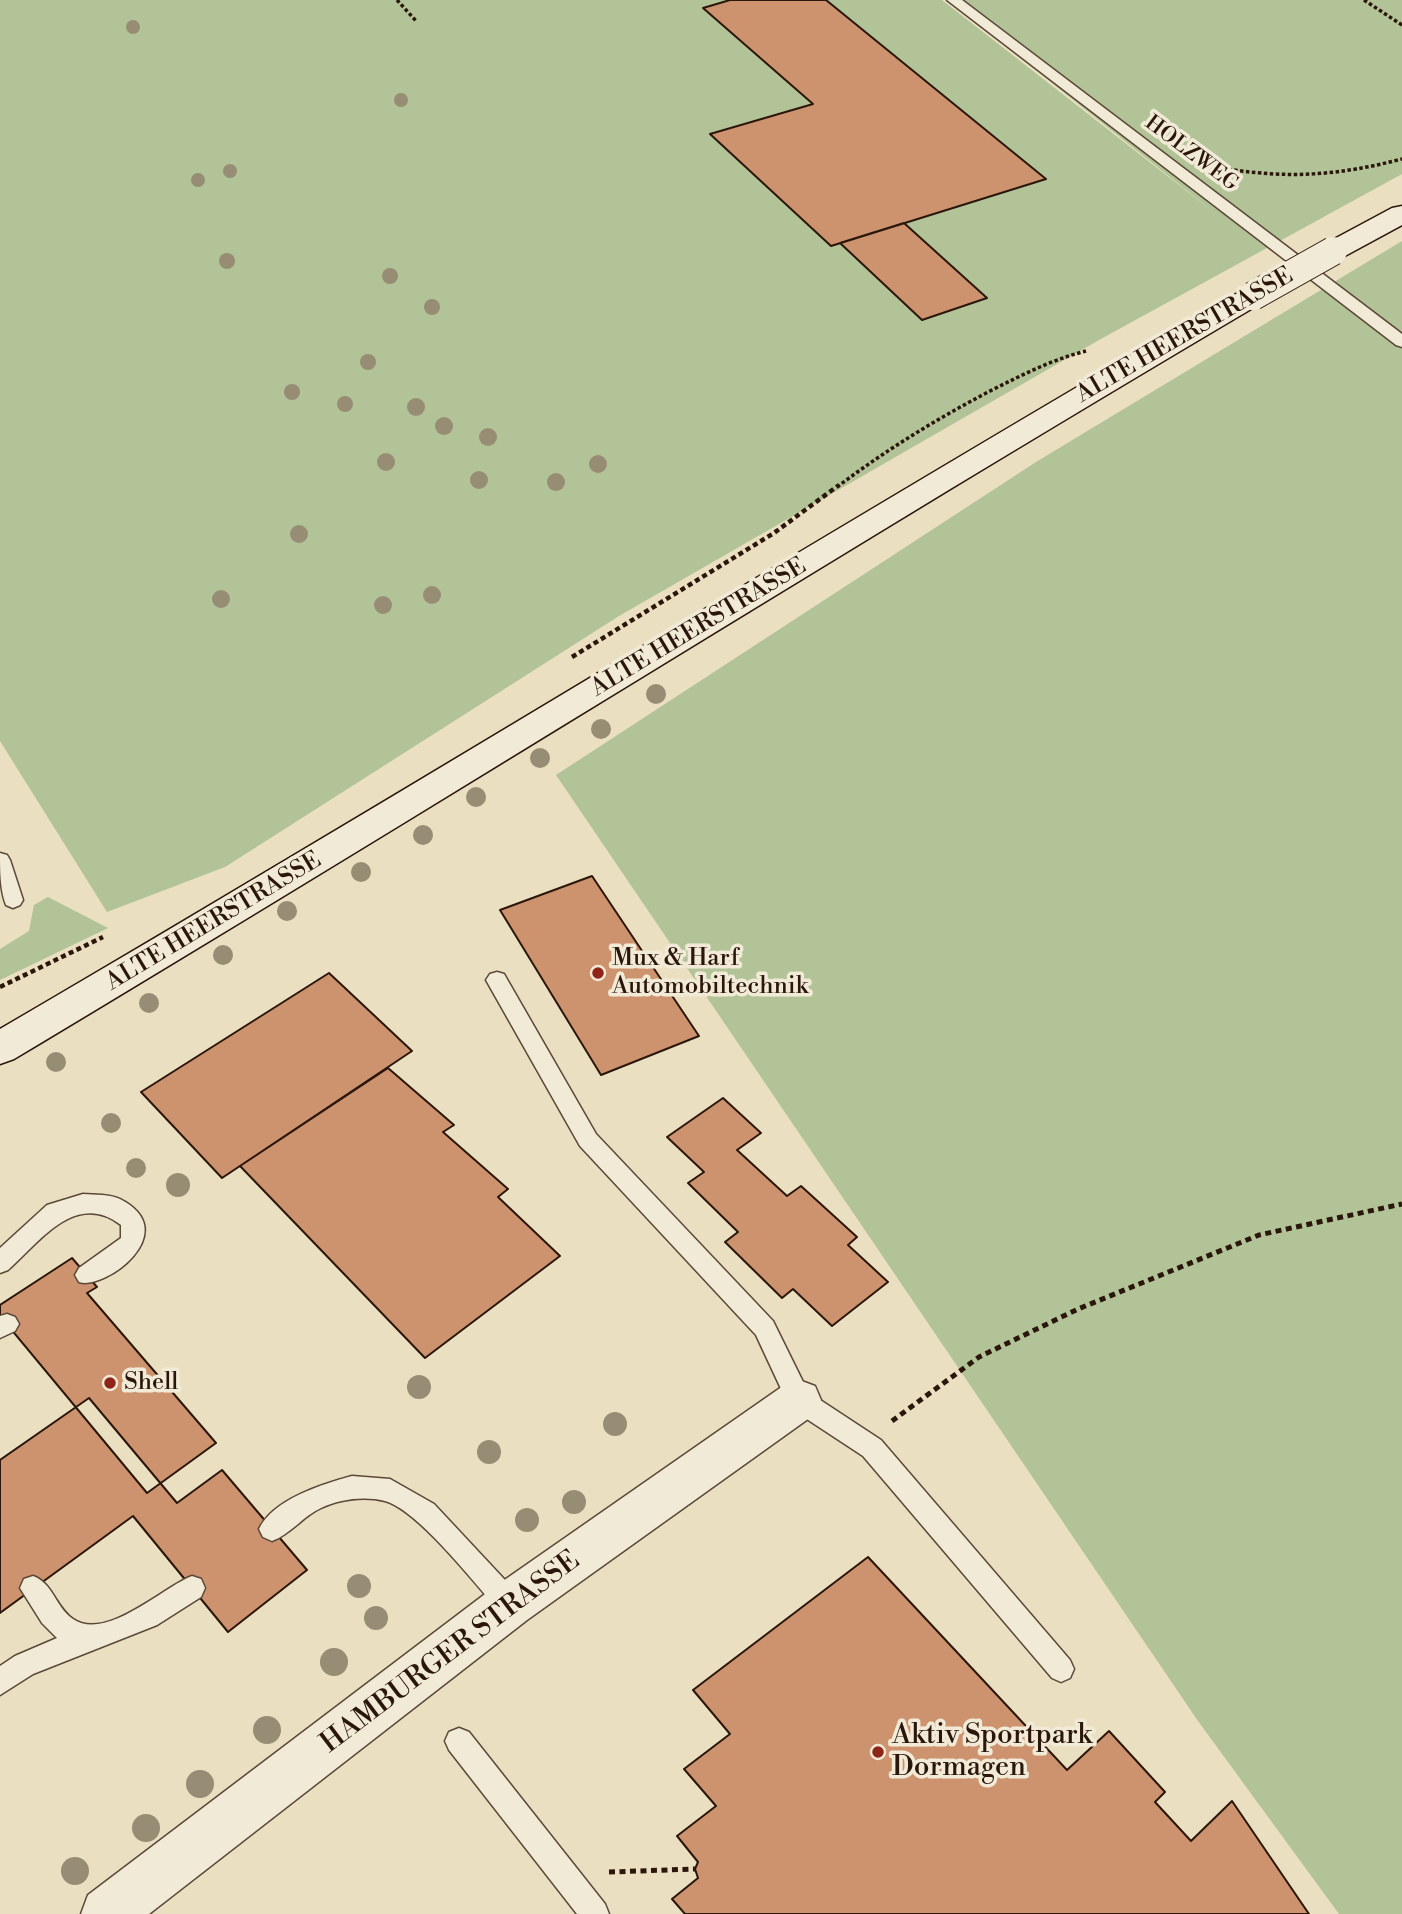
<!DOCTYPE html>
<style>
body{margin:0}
canvas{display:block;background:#eadfc0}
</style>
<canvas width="1402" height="1914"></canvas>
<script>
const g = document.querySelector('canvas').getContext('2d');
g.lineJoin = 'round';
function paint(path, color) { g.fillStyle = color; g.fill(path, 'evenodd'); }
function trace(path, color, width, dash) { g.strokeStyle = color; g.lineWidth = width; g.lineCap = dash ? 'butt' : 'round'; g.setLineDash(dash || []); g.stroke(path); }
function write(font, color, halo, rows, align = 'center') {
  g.font = font + ' "Libre Bodoni",serif'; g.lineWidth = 7; g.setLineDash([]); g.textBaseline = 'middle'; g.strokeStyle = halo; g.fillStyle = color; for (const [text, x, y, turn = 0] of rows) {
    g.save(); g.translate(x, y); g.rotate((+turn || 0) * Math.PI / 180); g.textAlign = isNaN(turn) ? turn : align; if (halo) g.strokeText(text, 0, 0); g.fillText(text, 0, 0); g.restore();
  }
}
paint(new Path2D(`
 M0,0H942L1220,217L948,0H1402V174L1099,340L619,616L225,867L107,912L0,741Z
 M1402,241V1914H1339L1198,1721L556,775L1036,462Z
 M48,897L108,928L0,980V949L29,931L34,905Z`), '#b1c397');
const building = new Path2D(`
 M730,0H826L1046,179L831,246L710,134L813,104L703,8Z
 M904,223L987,298L922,320L840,243Z
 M592,876L699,1036L601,1075L500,910Z
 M329,973L412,1051L222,1178L141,1092Z
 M388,1068L454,1125L443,1132L508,1189L498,1197L560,1256L425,1358L240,1166Z
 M723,1098L761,1133L737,1150L787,1196L801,1186L857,1237L848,1245L888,1282L832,1326L793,1289L782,1298L725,1242L738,1232L688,1183L704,1172L667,1137Z
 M72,1258L97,1287L87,1293L216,1443L147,1493L0,1316V1305Z
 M89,1398L177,1503L222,1470L307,1570L228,1632L133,1516L0,1613V1460Z
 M868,1557L1067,1770L1109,1731L1165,1792L1155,1802L1191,1841L1232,1801L1309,1914H685L672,1899L698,1878L695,1869L698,1862L677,1836L716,1806L684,1769L730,1734L693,1690Z`);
paint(building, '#cd936e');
trace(building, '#2b160b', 2);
const lane = new Path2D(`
 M947,0H962L1402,334V347L1396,345Z
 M0,853L7,855L10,860L23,900L20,905L13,908L6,905C0,890 0,870 0,853Z
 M497,972L504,974L596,1134L773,1321L808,1392L881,1440L1070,1660L1074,1669L1070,1678L1061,1682L1052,1678L863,1456L790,1408L756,1335L580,1146L486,980L490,974Z
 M83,1194C95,1195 110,1194 120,1199C185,1232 104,1291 79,1282L75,1275L79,1268L121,1238V1225C76,1190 40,1241 8,1270L0,1273V1248L47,1205Z
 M7,1314L15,1317L19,1324L15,1331L0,1338V1316Z
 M352,1476L390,1479L434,1504L519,1595L523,1604L519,1613L510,1616L501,1613C476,1585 418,1510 385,1501C364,1496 340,1499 321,1508C303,1516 291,1534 272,1541L263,1537L259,1529C273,1499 323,1484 352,1476Z
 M33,1576C53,1583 56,1608 73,1619C106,1642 163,1587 192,1576L201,1579L205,1588L201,1597L157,1625L33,1674L0,1695V1666L15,1656L57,1638L42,1623L20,1588L24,1579Z
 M459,1728L469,1732L605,1904L609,1914H577L449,1750L445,1741L449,1732Z`);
const street = new Path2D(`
 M799,1380L815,1386L821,1400L815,1414L527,1620L149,1914H81L88,1895L493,1588L783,1386Z`);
const secondary = new Path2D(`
 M1402,206V225L1343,257L1333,259L1323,257L1319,251L1323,245L1392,208Z
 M1253,287L1263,290L1267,296L1263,302C844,549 432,809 14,1059L0,1064V1029C416,786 826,532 1243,290Z`);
trace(lane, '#5b4838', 3);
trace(street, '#5b4838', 3);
trace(secondary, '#2b160b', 3);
trace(new Path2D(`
 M397,0L417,22
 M1364,0L1402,25
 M1228,169C1291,179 1340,175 1402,159
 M837,487C886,450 938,418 992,390C1024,374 1051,360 1086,351`), '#2b160b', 3.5, [3.5, 2.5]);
trace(new Path2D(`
 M572,657L774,533L839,485
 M0,987L103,937`), '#2b160b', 4.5, [5, 3.5]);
trace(new Path2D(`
 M892,1421L979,1357L1078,1309L1259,1235L1402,1204
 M609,1872L695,1869`), '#2b160b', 5, [6, 4.5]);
paint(lane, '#f1ead6');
paint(street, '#f1ead6');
paint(secondary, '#f1ead6');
const secondaryBridge = new Path2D(`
 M1253,296L1333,251`);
trace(secondaryBridge, '#2b160b', 30, []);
trace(secondaryBridge, '#f1ead6', 28);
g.fillStyle = '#978d74';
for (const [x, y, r] of [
 [133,27,7],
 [401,100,7],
 [230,171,7],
 [198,180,7],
 [227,261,8],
 [390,276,8],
 [432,307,8],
 [368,362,8],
 [292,392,8],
 [345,404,8],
 [416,407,9],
 [444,426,9],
 [488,437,9],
 [386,462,9],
 [598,464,9],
 [479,480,9],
 [556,482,9],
 [299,534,9],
 [432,595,9],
 [221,599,9],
 [383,605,9],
 [656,694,10],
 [601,729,10],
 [540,758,10],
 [476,797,10],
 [423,835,10],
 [361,872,10],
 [287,911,10],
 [223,955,10],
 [149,1003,10],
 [56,1062,10],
 [111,1123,10],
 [136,1168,10],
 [178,1185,12],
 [419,1387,12],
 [615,1424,12],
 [489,1452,12],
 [574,1502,12],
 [527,1520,12],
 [359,1586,12],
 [376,1618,12],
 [334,1662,14],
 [267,1730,14],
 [200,1784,14],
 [146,1828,14],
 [75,1871,14]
]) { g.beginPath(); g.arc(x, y, r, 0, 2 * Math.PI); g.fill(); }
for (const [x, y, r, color] of [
 [598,973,7,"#8f2418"],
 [110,1383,7,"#8f2418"],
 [878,1752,7,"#8f2418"]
]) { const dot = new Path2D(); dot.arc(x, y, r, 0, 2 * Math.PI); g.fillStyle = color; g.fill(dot); trace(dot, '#f1ead6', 2.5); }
write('21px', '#2b160b', '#f1ead6', [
 ["HOLZWEG",1191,154,37]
]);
write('24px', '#2b160b', '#f1ead6', [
 ["ALTE HEERSTRASSE",1185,336,-30],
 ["ALTE HEERSTRASSE",699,628,-31],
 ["ALTE HEERSTRASSE",214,922,-31]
]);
write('24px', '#2b160b', '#f1ead6', [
 ["Mux & Harf",612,959],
 ["Automobiltechnik",612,987],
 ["Shell",124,1383]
], 'left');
write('28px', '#2b160b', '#f1ead6', [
 ["HAMBURGER STRASSE",451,1653,-37]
]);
write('28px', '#2b160b', '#f1ead6', [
 ["Aktiv Sportpark",892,1736],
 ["Dormagen",892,1768]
], 'left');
</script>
